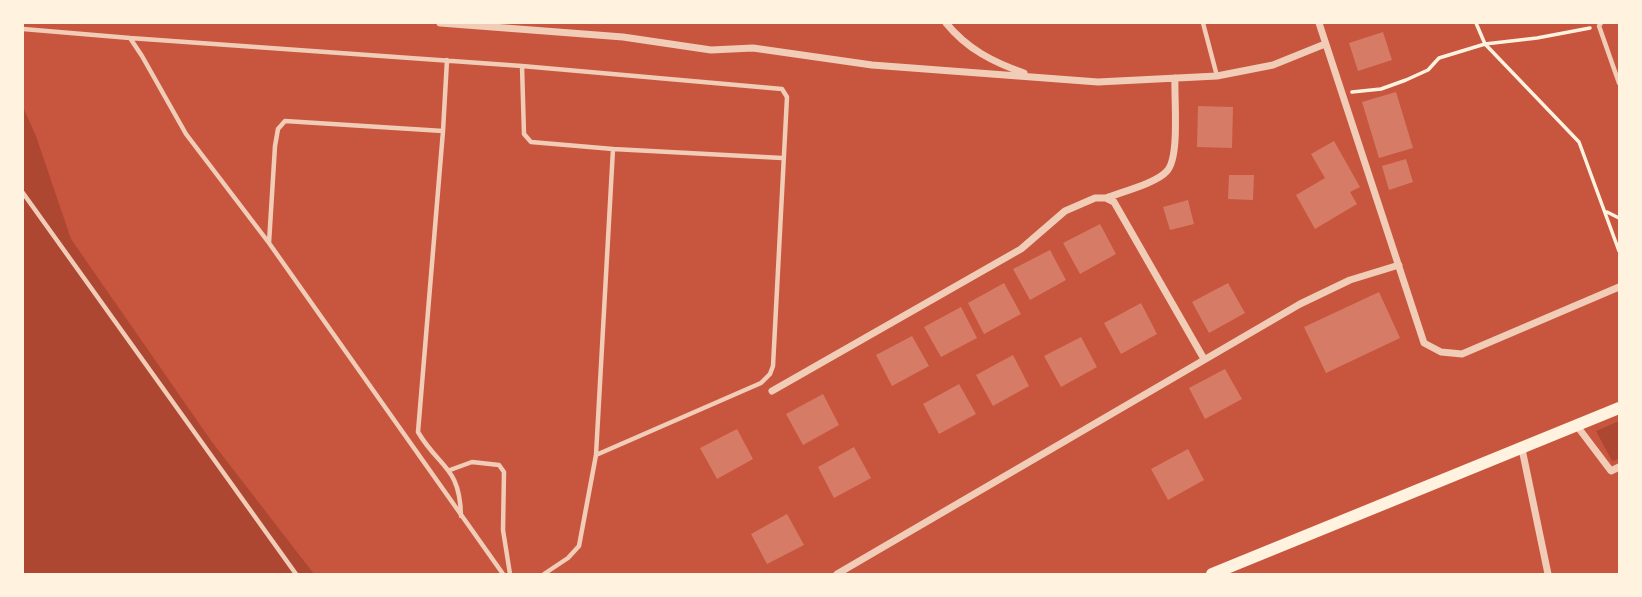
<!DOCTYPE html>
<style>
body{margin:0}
#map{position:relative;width:1642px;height:597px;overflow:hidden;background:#c8553d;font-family:"PT Serif",serif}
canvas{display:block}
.frame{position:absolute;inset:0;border:24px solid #fff3e0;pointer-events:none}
</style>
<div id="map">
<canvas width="1642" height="597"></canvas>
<div class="frame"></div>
</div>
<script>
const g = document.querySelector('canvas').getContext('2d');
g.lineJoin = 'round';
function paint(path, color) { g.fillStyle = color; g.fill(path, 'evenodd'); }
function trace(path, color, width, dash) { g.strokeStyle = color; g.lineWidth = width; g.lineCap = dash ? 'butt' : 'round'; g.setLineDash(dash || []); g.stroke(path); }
paint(new Path2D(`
 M23,107L36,136L71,239L212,442L314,574H23Z
 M1619,421V459L1612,461L1596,431Z`), '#ae4732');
paint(new Path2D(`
 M1383,32L1392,60L1358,71L1349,43Z
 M1396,92L1413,148L1379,158L1362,102Z
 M1198,106L1233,107L1232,148L1197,147Z
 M1334,141L1360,187L1350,192L1357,204L1315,229L1296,195L1325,178L1311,154Z
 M1406,159L1413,182L1389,190L1382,166Z
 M1229,175H1254L1253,200L1228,199Z
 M1188,200L1194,224L1170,230L1163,207Z
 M1100,224L1116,254L1080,274L1063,243Z
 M1050,250L1066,280L1030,300L1013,269Z
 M1004,283L1021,314L984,334L968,303Z
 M1228,283L1245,313L1209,333L1192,302Z
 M1379,292L1400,338L1326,373L1304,327Z
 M1141,303L1157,334L1121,354L1104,323Z
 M961,307L977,338L941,357L924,327Z
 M912,336L929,366L892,386L876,355Z
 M1081,337L1097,367L1061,387L1044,356Z
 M1013,355L1029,386L993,406L976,375Z
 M1225,369L1242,399L1205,419L1189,388Z
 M959,384L976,414L939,434L923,404Z
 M823,394L839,425L803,445L786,414Z
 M737,429L753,459L717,479L700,448Z
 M854,447L871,478L834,498L818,467Z
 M1188,449L1204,480L1168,500L1151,469Z
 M787,514L804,545L767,564L751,534Z`), '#d67c66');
trace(new Path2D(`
 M1476,23L1485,44L1579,142L1619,251
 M1352,92L1381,89L1406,80L1428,70L1439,58L1485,44L1537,38L1590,28
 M1607,212L1619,218`), '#fff3e0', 3.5);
trace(new Path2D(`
 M1203,23L1217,76
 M1601,23L1599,26L1619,83
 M23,29L130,38L142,56L186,134L269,243
 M130,38L522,66L782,89L787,97L773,366L770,374L761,383L596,455L579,546L568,558L544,574
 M522,66L524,134L531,142L613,149L596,455
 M443,131L447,60
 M613,149L782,158
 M23,193L296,574
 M450,470L472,462L499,465L504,472L503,530L510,574
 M461,516C460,466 439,468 418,432L443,131L285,121L278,129L275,146L269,243L503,574`), '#f1ccb7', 4.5);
trace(new Path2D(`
 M440,23L623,37L711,50L753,48L872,65L1098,82L1217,76L1273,65L1325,44
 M946,23C967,49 993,62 1024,73
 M1319,23L1424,343L1441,352L1462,354L1619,287
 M1106,198C1121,192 1157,183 1167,171C1180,157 1174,99 1175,78
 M772,391L1021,249L1065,211L1095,198H1106L1114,202L1204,359
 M1577,426L1611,471L1619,467
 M1522,449L1548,574
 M837,574L1300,304L1350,280L1399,265`), '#f1ccb7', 7);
trace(new Path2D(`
 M1212,574L1619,408`), '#fff3e0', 12);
</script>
